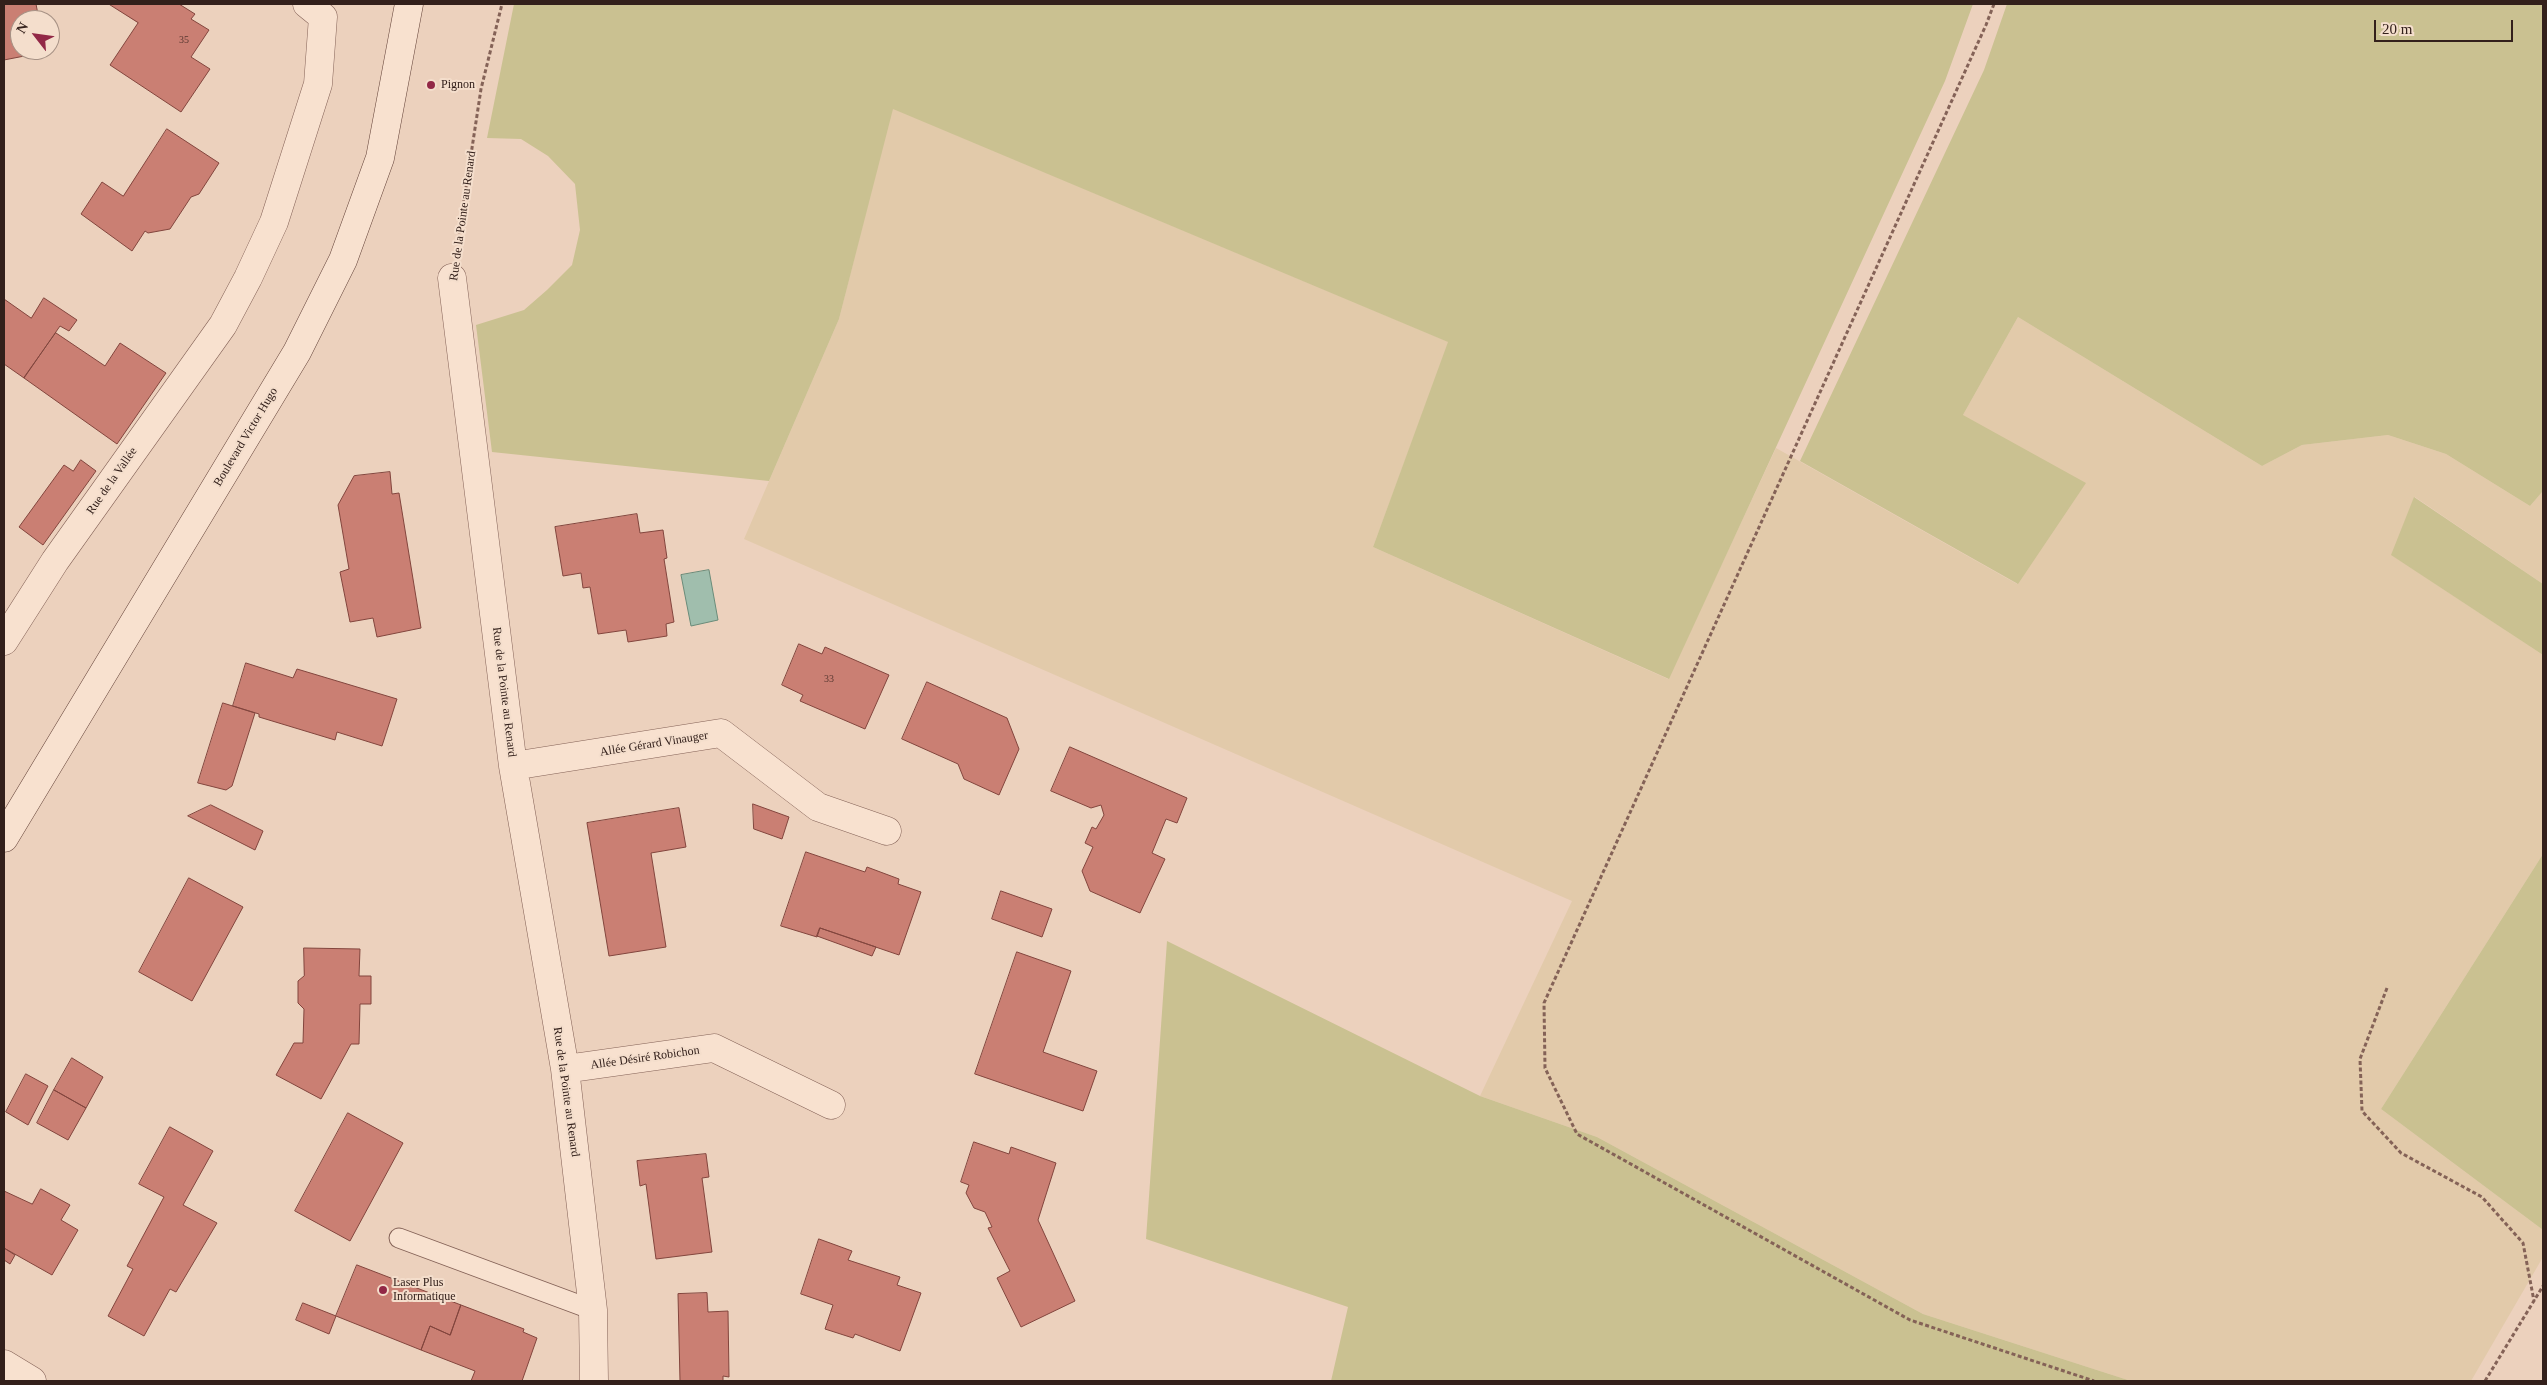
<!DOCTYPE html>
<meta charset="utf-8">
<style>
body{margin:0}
#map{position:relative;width:2547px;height:1385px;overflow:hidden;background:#ecd1bd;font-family:"Times New Roman",serif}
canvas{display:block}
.frame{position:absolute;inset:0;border:5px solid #33201b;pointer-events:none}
.north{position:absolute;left:10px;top:10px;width:50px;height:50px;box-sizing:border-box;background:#f4decc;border:1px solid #a79285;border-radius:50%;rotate:300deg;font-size:14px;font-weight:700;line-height:20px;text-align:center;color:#33201b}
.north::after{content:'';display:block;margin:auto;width:18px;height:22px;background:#922846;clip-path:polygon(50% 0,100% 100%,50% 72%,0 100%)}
.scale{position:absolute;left:2374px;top:20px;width:139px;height:22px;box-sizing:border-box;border:2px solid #33201b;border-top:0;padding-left:6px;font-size:15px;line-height:18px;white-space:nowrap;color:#33201b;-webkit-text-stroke:4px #f4decc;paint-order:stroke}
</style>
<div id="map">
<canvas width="2547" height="1385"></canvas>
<div class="frame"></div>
<div class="north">N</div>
<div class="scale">20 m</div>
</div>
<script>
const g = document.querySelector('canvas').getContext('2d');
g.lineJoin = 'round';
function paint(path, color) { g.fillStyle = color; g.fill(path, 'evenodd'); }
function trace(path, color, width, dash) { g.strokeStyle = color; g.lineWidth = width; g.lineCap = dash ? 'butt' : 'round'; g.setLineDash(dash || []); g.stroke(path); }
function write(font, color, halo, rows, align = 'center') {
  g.font = font + ' "Times New Roman",serif'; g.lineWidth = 4; g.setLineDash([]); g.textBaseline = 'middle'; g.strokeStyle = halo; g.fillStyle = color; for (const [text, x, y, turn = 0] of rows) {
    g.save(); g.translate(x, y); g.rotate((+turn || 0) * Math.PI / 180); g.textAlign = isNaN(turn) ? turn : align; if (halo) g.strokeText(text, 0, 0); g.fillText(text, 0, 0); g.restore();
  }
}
paint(new Path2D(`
 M892,108L1449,342L1373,547L1668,679L1776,448L2017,584L1963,415L2018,317L2262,466L2302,445L2388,435L2446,454L2530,506L2543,491V584L2415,497L2392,555L2543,655V854L2381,1109L2543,1230V1257L2471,1381H2131L1923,1314L1597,1137L1480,1096L1572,901L744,539L839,319Z`), '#e2caaa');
paint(new Path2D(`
 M514,4H1973L1945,81L1669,679L1373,547L1448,342L893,109L839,319L769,481L492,452L476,325L524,310L547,290L572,265L580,230L575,184L548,156L521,139L487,138Z
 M2007,4H2543V491L2530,506L2446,454L2388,435L2302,445L2262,466L2018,317L1963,415L2086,483L2018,584L1800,461L1984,70Z
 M2414,497L2543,584V655L2391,555Z
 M2543,854V1230L2381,1109Z
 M1167,941L1480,1096L1597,1137L1923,1314L2131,1381H1331L1348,1307L1146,1239Z`), '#cac191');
const water = new Path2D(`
 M709,570L718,620L691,626L681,575Z`);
paint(water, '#a0bead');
trace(water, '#698b79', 1);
const building = new Path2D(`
 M4,4H36L39,20H20V50L45,52L4,60Z
 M109,4H179L195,14L191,19L209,30L191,57L210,69L181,112L110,65L138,23Z
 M167,129L219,163L199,194L191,197L170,229L148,233L145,231L132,251L81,214L102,182L123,196Z
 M44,298L77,320L69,331L60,326L24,378L4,364V299L31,318Z
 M56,333L105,366L120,343L166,373L117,444L24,378Z
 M81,460L96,471L43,545L19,527L64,465L73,471Z
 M390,472L392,494L399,493L421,628L377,637L373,618L350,622L340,572L349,569L338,505L354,476Z
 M637,514L640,533L663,530L667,558L664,559L674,622L666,624L667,636L628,642L626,630L598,634L590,587L583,588L581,573L563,576L555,527Z
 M799,644L822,654L825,647L889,675L865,729L800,701L803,695L782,685Z
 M246,663L293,678L297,669L397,699L382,746L337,732L335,740L259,717V714L233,706Z
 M927,682L1007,718L1019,749L999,795L964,779L958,764L902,739Z
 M223,703L255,713L232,786L226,790L198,783Z
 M1070,747L1187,798L1177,823L1166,819L1152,853L1165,859L1140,913L1090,891L1082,871L1093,847L1085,843L1092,827L1096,829L1104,815L1101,805L1091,808L1051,791Z
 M753,804L789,817L782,839L754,829Z
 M211,805L263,831L255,850L188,816Z
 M679,808L686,847L651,853L666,947L609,956L587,823Z
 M806,852L865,872L867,867L899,879L898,884L921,892L899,955L820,928L817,937L781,926Z
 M189,878L243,907L192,1001L139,972Z
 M1001,891L1052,909L1042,937L992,919Z
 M820,928L876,947L872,956L817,936Z
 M304,948L360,949L359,976H371V1004H360L359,1044H351L321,1099L276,1075L294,1043H303L304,1009L298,1003V981L304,976Z
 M1017,952L1071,971L1043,1052L1097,1071L1083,1111L975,1074Z
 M72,1058L103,1077L86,1108L54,1090Z
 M26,1074L48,1086L28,1125L6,1112Z
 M54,1090L86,1108L68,1140L37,1123Z
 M348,1113L403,1143L350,1241L295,1211Z
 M170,1127L213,1151L183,1205L217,1223L176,1292L170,1289L144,1336L108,1316L133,1269L127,1266L164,1197L139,1184Z
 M974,1142L1009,1154L1011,1147L1056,1163L1038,1220L1075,1301L1021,1327L997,1278L1010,1271L988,1228L992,1227L985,1212L974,1208L966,1193L969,1185L961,1182Z
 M706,1154L709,1177L702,1178L712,1252L656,1259L646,1184L640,1186L637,1161Z
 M41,1189L70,1205L61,1220L78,1230L52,1275L4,1248V1191L32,1204Z
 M819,1239L852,1251L848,1260L900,1277L897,1285L921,1293L900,1351L855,1334L853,1338L825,1329L833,1305L801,1294Z
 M4,1248L15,1255L10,1264L4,1260Z
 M357,1265L461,1305L450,1335L430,1326L421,1350L336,1316Z
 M707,1293L708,1312L728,1311L729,1377L723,1376V1381H680L678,1294Z
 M303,1303L336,1316L329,1334L296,1320Z
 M461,1305L524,1329L523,1332L537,1338L522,1381H471L475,1371L421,1350L430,1326L450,1335Z`);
paint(building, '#ca7f73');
trace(building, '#82453d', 1);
const lane = new Path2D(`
 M399,1238L593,1310`);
const street = new Path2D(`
 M452,278L513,766L565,1069L593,1310L594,1381
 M4,641L55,561L223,325L248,278L274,222L318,84L323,17L307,4
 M513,766L721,733L818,807L887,831
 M565,1069L714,1048L831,1105
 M4,1364L32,1381`);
const secondary = new Path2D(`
 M4,838L297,352L343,260L380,158L409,4`);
trace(lane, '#846257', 21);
trace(street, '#846257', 29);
trace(secondary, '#65443a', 29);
trace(new Path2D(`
 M1994,4L1986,25L1544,1003L1545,1068L1577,1134L1910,1320L2094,1381
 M458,240L481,89L502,4
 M2387,988L2360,1059L2362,1111L2401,1153L2482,1197L2523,1243L2534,1301
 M2485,1381L2543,1286`), '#846257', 3, [4, 2.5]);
trace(lane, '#f8e1cf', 19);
trace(street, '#f8e1cf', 28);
trace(secondary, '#f8e1cf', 28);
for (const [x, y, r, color] of [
 [431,85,5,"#922846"],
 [383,1290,5,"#922846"]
]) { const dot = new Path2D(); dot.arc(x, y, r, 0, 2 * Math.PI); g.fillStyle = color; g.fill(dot); trace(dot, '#f4decc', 2); }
write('10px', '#593831', null, [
 ["35",184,40],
 ["33",829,679]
]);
write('12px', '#33201b', '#f4decc', [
 ["Pignon",441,85],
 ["Laser Plus",393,1283],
 ["Informatique",393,1297]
], 'left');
write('12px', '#33201b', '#f4decc', [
 ["Rue de la Pointe au Renard",463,216,-82],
 ["Boulevard Victor Hugo",246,437,-59],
 ["Rue de la Vallée",112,481,-55],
 ["Rue de la Pointe au Renard",504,692,83],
 ["Allée Gérard Vinauger",654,744,-9],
 ["Allée Désiré Robichon",645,1058,-8],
 ["Rue de la Pointe au Renard",566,1092,82]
]);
</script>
